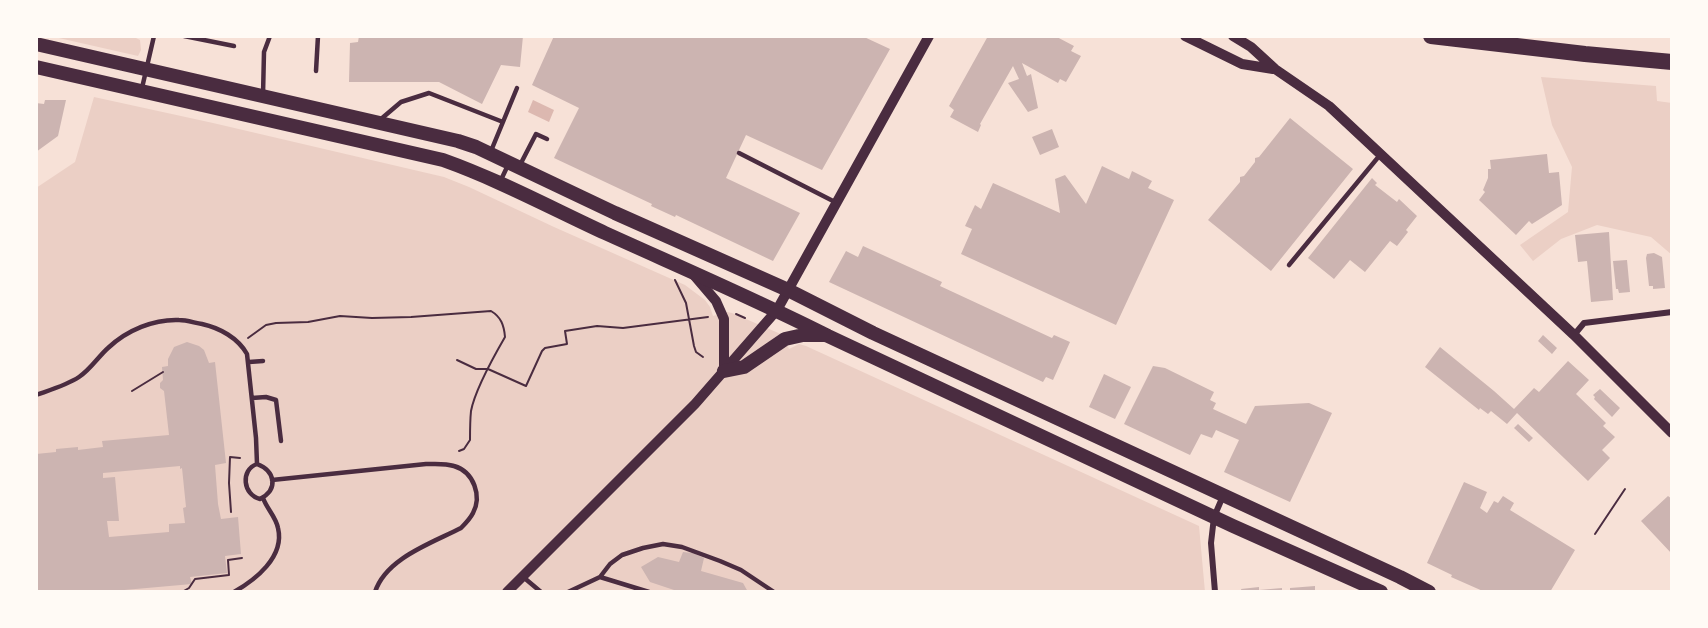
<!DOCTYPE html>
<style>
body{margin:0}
#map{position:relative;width:1708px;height:628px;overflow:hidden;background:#f7e1d7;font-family:"Nunito Sans",sans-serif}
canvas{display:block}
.frame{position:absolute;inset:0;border:38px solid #fffaf5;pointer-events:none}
</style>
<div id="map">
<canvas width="1708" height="628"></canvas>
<div class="frame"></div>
</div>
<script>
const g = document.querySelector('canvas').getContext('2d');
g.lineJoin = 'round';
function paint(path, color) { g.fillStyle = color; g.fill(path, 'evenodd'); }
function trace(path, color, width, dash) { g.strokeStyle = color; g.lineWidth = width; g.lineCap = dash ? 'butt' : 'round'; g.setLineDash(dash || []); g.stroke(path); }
paint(new Path2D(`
 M50,36H132L140,40L141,50L138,56Z
 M1541,77L1656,86L1657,101L1672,103V255L1651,237L1597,225L1561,239L1533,261L1520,245L1568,212L1572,167L1552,125Z
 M94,97L213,123L444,177L469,187L554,227L685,285L705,300L710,307L713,316L727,312L732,313L783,335L789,349L799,344L806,346L1199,526L1205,592H36V188L75,162Z`), '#ebcfc5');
paint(new Path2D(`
 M533,100L554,110L549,122L528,112Z`), '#dcb8b0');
paint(new Path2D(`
 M359,36H523L520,67L501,65L482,104L439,82H349L350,43L358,42Z
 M554,36H862L890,49L822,170L746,135L726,178L800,213L773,261L676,215L675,217L651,206L652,204L554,158L579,108L532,85Z
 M988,36H1055L1074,46L1071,51L1081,56L1066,82L1060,79L1058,83L1022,63L1027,76L1031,74L1038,108L1028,112L1008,83L1019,79L1013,66L980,124L981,125L978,132L950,117L954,110L949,106Z
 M45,100H66L58,136L36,152V103L44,104Z
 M1290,118L1353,169L1271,271L1208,220L1240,182V177L1244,176L1255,162V158L1259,157Z
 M1052,129L1059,147L1040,155L1032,137Z
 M1547,154L1549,173L1559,172L1562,205L1532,224L1529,221L1516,235L1479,200L1485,192L1483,190L1488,178V169H1491L1490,160Z
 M1102,166L1129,179L1132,171L1152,181L1148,188L1174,200L1116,325L961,254L972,229L965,226L975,205L981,209L993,183L1060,213L1055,179L1065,175L1086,204Z
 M1372,178L1377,183L1375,185L1397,202L1399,199L1417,216L1406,230L1408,232L1397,246L1390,241L1365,272L1350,260L1334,279L1308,258Z
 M1609,232L1613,300L1591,302L1587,261L1578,262L1575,235Z
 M863,246L942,282L940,286L1052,338L1054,335L1070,342L1053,380L1046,377L1043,382L829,282L846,251L858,257Z
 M1654,253L1662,257L1665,288L1653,289V286H1649L1646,258L1647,254Z
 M1627,260L1630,292L1619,293L1618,289H1616L1613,261Z
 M1543,335L1557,348L1552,354L1538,341Z
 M187,342L199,346L204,350L209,363L215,362L226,463L215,465L218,504L221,519L238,517L241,554L225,556L227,573L190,577L192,584L113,591V592H36V454L56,452V449L78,447V450L103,447L102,441L169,435L164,391L160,388V383L163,380L162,367L168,366V359L174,347ZM180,466V469L182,468L186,507L183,508L185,523L169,524V532L109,537L107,521H119L115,477L103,478V473Z
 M1440,347L1494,391L1514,409L1534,388L1539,392L1568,361L1589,380L1576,394L1606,423L1603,426L1615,437L1602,450L1610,458L1588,481L1517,413L1507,424L1491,411L1488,414L1480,408L1479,410L1425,367Z
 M1153,366L1165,368L1214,392L1210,400L1216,403L1213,409L1246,424L1255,406L1309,403L1332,413L1290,502L1224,472L1239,440L1216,430L1212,438L1201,434L1190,455L1124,424Z
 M1104,374L1131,387L1115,419L1089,407Z
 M1600,389L1620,408L1612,417L1594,399L1595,397L1593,395Z
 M1518,424L1533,438L1529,442L1514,428Z
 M1464,482L1487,492L1480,508L1487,513L1494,501L1498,503L1503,496L1514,503L1510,510L1575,550L1550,592H1485L1451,577L1452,575L1427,563Z
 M1668,496L1672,499V554L1641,521Z
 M683,552L693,553L704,558L701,571L743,583L748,592H680L650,582L641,567L658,557L679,562Z
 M1315,586V592H1290V588Z
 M1259,587V590L1282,588V592H1242L1241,589Z`), '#ccb4b1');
trace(new Path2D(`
 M675,280L686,303L694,346L696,352L703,357
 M736,314L745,318
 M248,338L266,325L276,323L308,322L340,316L372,318L411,317L491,311C501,317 504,325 505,337C494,356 475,390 471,411C470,421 470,431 470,440L464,449L459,451
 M457,360L476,369H488L526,386L542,351L545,348L567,344L565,331L597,326L623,328L708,317
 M132,391L163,372
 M231,512L229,483L230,457L240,458
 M1595,534L1625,489
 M182,592L189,588L195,579L229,575L228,560L242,558`), '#4a2c40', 2);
trace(new Path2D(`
 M184,36L234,46
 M316,71L318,36
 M142,88L154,36
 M263,95L264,52L270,36
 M381,119L401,102L429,93L503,122
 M491,151L517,88
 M739,153L835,202
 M520,165L536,134L547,139
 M500,182L508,165
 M1289,265L1380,155
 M249,362L263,361
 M36,395C50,390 67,385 79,377C90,370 98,357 108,348C127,330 154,319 179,320C187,320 195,323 202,324C220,328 238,338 247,354L256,438L257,464
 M252,398L266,397L276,400L281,441
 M257,464C275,471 279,489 260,499C243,495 240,470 257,464Z
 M272,480L426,464C435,464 445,463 454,466C474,472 482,496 473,513C470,519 466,523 461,528C432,543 386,558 375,592
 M522,576L541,592
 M600,577L649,592
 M234,592C255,580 285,557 278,528C276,517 267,509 263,498
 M568,592L600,577L610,564L622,555L643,548L663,544L682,547L720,561L741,570L774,592`), '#4a2c40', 4.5);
trace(new Path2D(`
 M1574,335L1584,323L1672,312
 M1215,592L1211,543L1214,517L1223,496`), '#4a2c40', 6);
trace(new Path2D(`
 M1185,36L1242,64L1273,69
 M1233,36L1251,47L1275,69L1329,106L1574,335L1672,433
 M693,274L716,301L724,319V371
 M507,592L695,404L777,310L929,36`), '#4a2c40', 10);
trace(new Path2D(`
 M36,44L458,141L476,147L615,213L788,290L873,333L1400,577L1429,592
 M36,67L443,160C499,180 551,208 605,233C680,267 755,299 828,336L1233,526L1381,592
 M724,371L744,367L785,339L803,335H823`), '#4a2c40', 14);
trace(new Path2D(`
 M1431,36L1585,54L1672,62`), '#4a2c40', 16);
</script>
